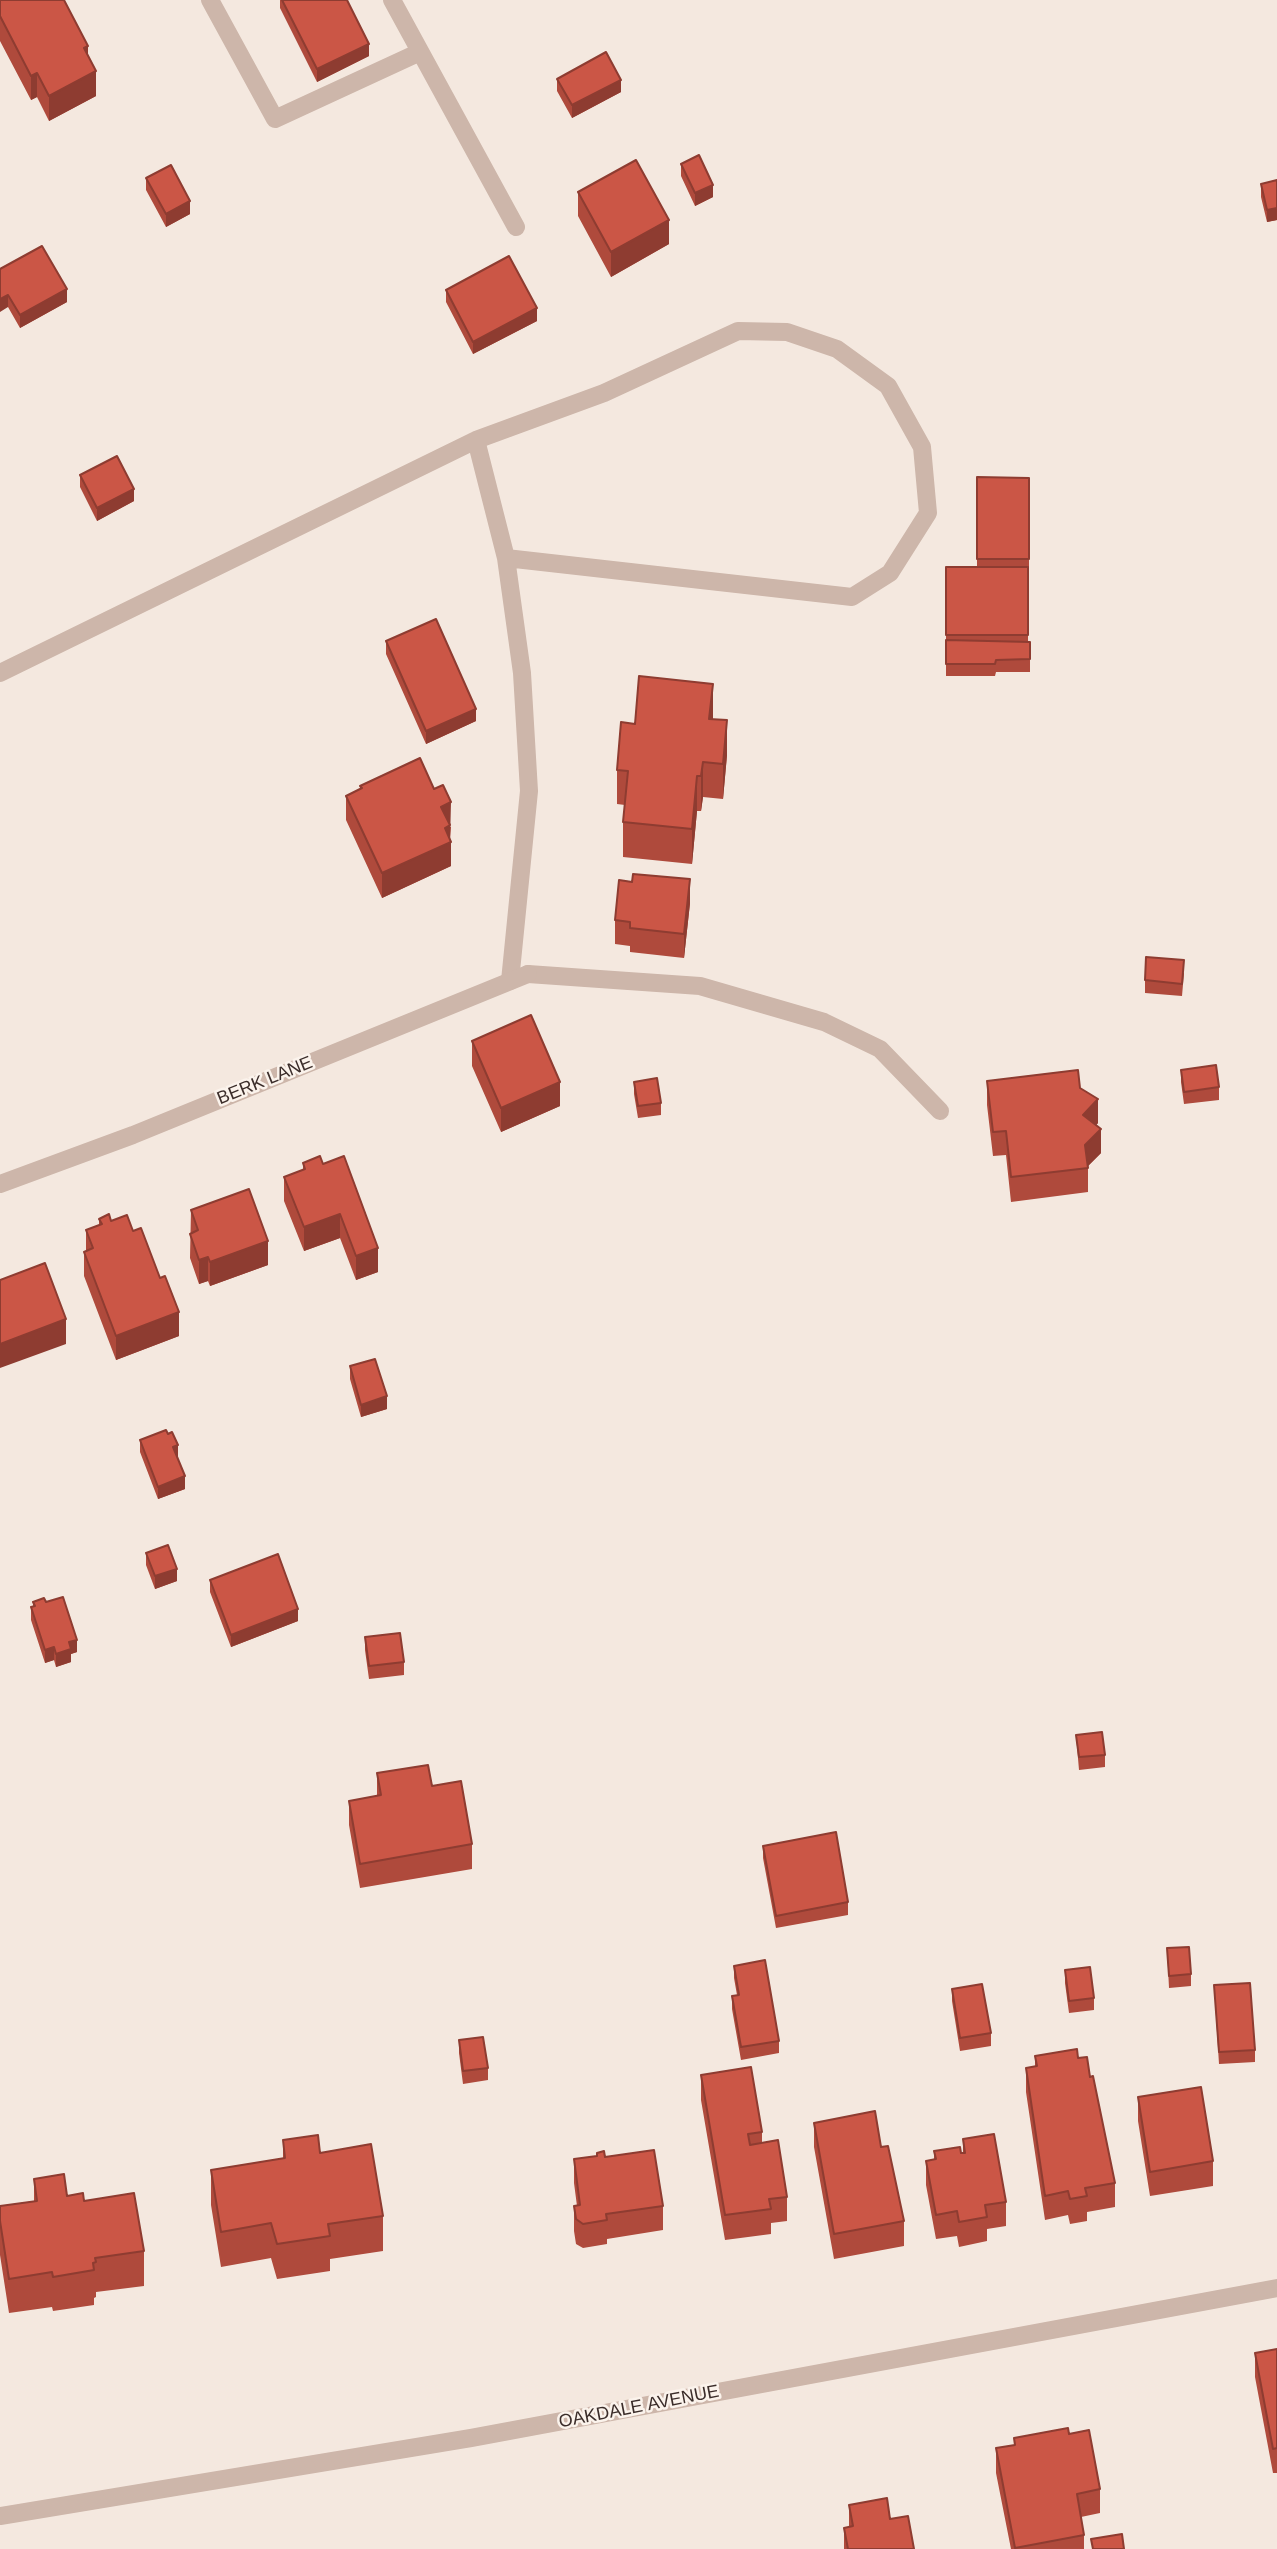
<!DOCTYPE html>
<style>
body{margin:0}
canvas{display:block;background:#f4e8df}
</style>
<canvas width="1277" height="2549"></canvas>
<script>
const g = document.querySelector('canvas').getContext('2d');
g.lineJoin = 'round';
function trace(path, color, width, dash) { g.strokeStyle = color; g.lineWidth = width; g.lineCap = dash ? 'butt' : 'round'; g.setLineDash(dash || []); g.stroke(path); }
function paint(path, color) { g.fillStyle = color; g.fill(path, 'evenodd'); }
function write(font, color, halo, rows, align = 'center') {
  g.font = font + ' Arial,sans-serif'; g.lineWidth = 5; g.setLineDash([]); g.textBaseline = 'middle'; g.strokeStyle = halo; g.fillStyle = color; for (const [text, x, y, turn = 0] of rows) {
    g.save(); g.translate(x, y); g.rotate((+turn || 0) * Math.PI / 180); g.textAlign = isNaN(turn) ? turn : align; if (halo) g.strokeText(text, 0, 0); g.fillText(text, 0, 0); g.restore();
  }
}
trace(new Path2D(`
 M210,0L275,119L420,52
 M392,0L516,227
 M476,440L604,393L738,331L787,332L837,349L888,386L922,447L928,513L890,573L852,597L506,558
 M0,673L476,440L506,558L522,673L529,791L510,981
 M528,974L700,986L824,1022L880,1049L940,1111`), '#cdb6aa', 18);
trace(new Path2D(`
 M0,1184L133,1135L528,974
 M0,2516L471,2438L1277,2288`), '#cdb6aa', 18);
paint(new Path2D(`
 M0,0L88,56L96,96L49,121L37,97L31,100L0,41Z
 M280,0H347L369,56L317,82L280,8Z
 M557,79L621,92L572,118L557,91Z
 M681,164L713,197L695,206L681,176Z
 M146,178L190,214L166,227L146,190Z
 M1277,180V220L1267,222L1261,197V184Z
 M578,192L669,244L611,277L578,216Z
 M0,269L67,302L20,328L8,307Z
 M446,290L537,321L473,354L446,302Z
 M80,475L134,501L97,521L80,487Z
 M977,477L1029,478V572H1028V642H1030V672H996L995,676H946V567H977Z
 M386,641L476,721L426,744L386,654Z
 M713,719L727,755L723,799L703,797L701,811H697L692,864L623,857V822L625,805L617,804V770L635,724Z
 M360,786L451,827L450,839L451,866L382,898L346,820V796L360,789Z
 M690,903L684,958L630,952V946L615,944V920Z
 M1184,973L1182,996L1145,993V980Z
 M472,1041L560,1106L501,1132L472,1066Z
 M1181,1070L1219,1087V1100L1184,1104L1181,1082Z
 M987,1081L1080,1088L1098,1123L1096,1125L1101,1153L1088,1166V1192L1011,1202L1006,1155L993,1156L987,1105Z
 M634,1082L661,1103V1115L638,1118L634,1094Z
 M303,1163L323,1164L378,1272L356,1280L340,1238L304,1251L284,1201V1177L303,1170Z
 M191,1210L268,1265L210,1286L208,1281L199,1284L190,1258Z
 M99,1219L111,1221L133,1231L179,1336L116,1360L84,1276V1252L86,1251V1230L99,1225Z
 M350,1366L387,1409L361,1417L350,1379Z
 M140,1440L177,1458L185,1489L158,1499L140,1452Z
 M146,1553L177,1581L155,1589L146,1565Z
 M210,1580L298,1621L231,1647L210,1592Z
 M33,1602L77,1652L71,1654V1662L56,1667L54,1660L45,1663L31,1620V1607L33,1606Z
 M365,1637L404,1662V1675L369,1679L365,1650Z
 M1076,1735L1105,1755V1767L1079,1770Z
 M377,1773L432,1786L472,1844V1869L360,1888L349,1825V1801L377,1796Z
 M763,1846L848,1902V1915L776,1928L763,1858Z
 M1167,1948L1191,1974V1986L1169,1988Z
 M734,1966L779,2041V2053L741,2060L732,2009V1996L737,1995L734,1978Z
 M1065,1970L1094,1998V2010L1069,2013L1065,1983Z
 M1214,1985L1255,2050V2062L1219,2064Z
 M952,1989L991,2033V2046L960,2051L952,2001Z
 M459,2040L488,2068V2080L463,2084L459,2053Z
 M1035,2056L1078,2058L1090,2077L1115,2183V2207L1087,2212V2221L1070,2224L1068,2215L1045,2220L1026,2092V2068L1035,2067Z
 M701,2075L762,2132V2143L787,2197V2221L771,2223V2234L725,2240L701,2100Z
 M1138,2097L1213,2161V2186L1150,2196L1138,2121Z
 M814,2123L904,2221V2246L834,2259L814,2147Z
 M963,2139L1006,2202V2226L987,2229V2241L959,2247L957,2236L936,2239L926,2185V2161L934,2159V2151L963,2153Z
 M283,2140L320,2153L383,2216V2251L330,2259V2271L277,2279L271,2258L221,2267L211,2205V2170L283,2159Z
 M605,2157L663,2206V2230L607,2239V2244L583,2248L576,2244L574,2231V2206H577L574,2183V2159Z
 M34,2179L67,2196L84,2201L144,2251V2286L96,2292V2297L94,2298V2305L53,2311L52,2307L9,2313L0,2255V2206L34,2201Z
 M1277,2349V2473H1273L1255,2377V2353Z
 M1069,2434L1100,2489V2513L1081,2517L1084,2535V2549H1011L996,2473V2448L1014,2445V2438Z
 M849,2505L890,2519L914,2549H844V2528L849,2527Z`), '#af4a3c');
paint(new Path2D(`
 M369,44V56L317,82V69Z
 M88,46V70L84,48Z
 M96,71V96L49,121V96Z
 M37,73V97L31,100V76Z
 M621,80V92L572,118V105Z
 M713,185V197L695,206V193Z
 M190,201V214L166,227V214Z
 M1277,208V220L1267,222V210Z
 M669,220V244L611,277V252Z
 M67,289V302L20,328V315Z
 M8,295V307L0,312V299Z
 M537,308V321L473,354V342Z
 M134,489V501L97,521V508Z
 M713,684V719L709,754V719Z
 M476,709V721L426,744V731Z
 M727,720V755L723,799V764Z
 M703,762V797L701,811V776Z
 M697,776V811L692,864V829Z
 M451,802L450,842H451V866L382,898V873L441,807Z
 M690,879V903L684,958V934Z
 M560,1082V1106L501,1132V1108Z
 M1098,1099V1123L1083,1139V1115Z
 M1101,1129V1153L1085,1169V1145Z
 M340,1214V1238L304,1251V1227Z
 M268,1241V1265L210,1286V1262Z
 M378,1248V1272L356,1280V1256Z
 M208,1257V1281L199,1284V1260Z
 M179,1312V1336L116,1360V1336Z
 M66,1319V1344L0,1368V1344Z
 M387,1396V1409L361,1417V1405Z
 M178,1445V1458L173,1447Z
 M185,1476V1489L158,1499V1487Z
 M177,1569V1581L155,1589V1576Z
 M298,1609V1621L231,1647V1635Z
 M77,1640V1652L71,1654V1662L56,1667V1654L69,1642Z
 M54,1647V1660L45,1663V1650Z`), '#8e3c31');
const building = new Path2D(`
 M0,0H64L88,46L84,48L96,71L49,96L37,73L31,76L0,16Z
 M282,0H347L369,44L317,69Z
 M606,52L621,80L572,105L557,79Z
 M699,155L713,185L695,193L681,164Z
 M636,160L669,220L611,252L578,192Z
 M171,165L190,201L166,214L146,178Z
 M1277,180V208L1267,210L1261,184Z
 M42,246L67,289L20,315L8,295L0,299V269Z
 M509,256L537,308L473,342L446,290Z
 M117,456L134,489L97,508L80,475Z
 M977,477L1029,478V559H977Z
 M946,567H1028V635H946Z
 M436,619L476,709L426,731L386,641Z
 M946,640L1030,642V659L996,660L995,664H946Z
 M639,676L713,684L709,719L727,720L723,764L703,762L701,776H697L692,829L623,822L628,771L617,770L621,722L635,724Z
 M420,758L434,789L443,785L451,802L441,807L450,825L445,828L451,842L382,873L346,796L362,788L360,786Z
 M633,874L690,879L684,934L630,928V922L615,920L619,880L632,882Z
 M1146,957L1184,960L1182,984L1145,980Z
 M531,1015L560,1082L501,1108L472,1041Z
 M1216,1065L1219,1087L1184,1092L1181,1070Z
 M1078,1070L1080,1088L1098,1099L1083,1115L1101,1129L1085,1145L1088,1168L1011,1177L1006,1131L993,1132L987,1081Z
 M657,1078L661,1103L638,1106L634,1082Z
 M320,1156L323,1164L344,1156L378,1248L356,1256L340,1214L304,1227L284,1177L305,1169L303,1163Z
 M249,1189L268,1241L210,1262L208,1257L199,1260L190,1234L198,1230L191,1210Z
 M109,1214L111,1221L127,1215L133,1231L141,1228L160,1278L165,1276L179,1312L116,1336L84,1252L93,1248L86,1230L102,1224L99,1219Z
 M45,1263L66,1319L0,1344V1280Z
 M375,1359L387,1396L361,1405L350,1366Z
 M166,1430L168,1434L172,1432L178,1445L173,1447L185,1476L158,1487L140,1440Z
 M168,1545L177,1569L155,1576L146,1553Z
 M278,1554L298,1609L231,1635L210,1580Z
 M63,1597L77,1640L69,1642L71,1649L56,1654L54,1647L45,1650L31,1607L35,1606L33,1602L44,1598L46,1602Z
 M400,1633L404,1662L369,1666L365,1637Z
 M1102,1732L1105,1755L1079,1757L1076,1735Z
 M428,1765L432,1786L461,1781L472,1844L360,1864L349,1801L381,1795L377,1773Z
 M836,1832L848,1902L776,1916L763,1846Z
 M1189,1947L1191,1974L1169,1976L1167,1948Z
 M765,1960L779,2041L741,2047L732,1996L739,1995L734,1966Z
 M1090,1967L1094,1998L1069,2001L1065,1970Z
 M1250,1983L1255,2050L1219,2052L1214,1985Z
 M982,1984L991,2033L960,2038L952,1989Z
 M483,2037L488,2068L463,2071L459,2040Z
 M1077,2049L1078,2058L1087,2057L1090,2077L1093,2076L1115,2183L1085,2188L1087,2196L1070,2199L1068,2191L1045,2196L1026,2068L1037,2066L1035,2056Z
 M751,2067L762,2132L748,2134L750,2145L778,2140L787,2197L769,2199L771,2209L725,2215L701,2075Z
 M1201,2087L1213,2161L1150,2172L1138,2097Z
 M875,2111L881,2147L888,2146L904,2221L834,2234L814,2123Z
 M994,2134L1006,2202L985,2205L987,2217L959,2222L957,2211L936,2215L926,2161L936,2159L934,2151L960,2147L961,2153H965L963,2139Z
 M318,2135L320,2153L371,2144L383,2216L328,2224L330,2236L277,2244L271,2223L221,2232L211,2170L285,2158L283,2140Z
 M654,2150L663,2206L606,2214L607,2220L583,2224L576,2219L574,2206L580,2205L574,2159L597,2156V2153L604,2151L605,2157Z
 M64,2174L67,2196L83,2193L84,2201L134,2193L144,2251L95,2258L96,2262L93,2263L94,2270L53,2277L52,2272L9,2279L0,2221V2206L37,2201L34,2179Z
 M1277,2349V2448L1273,2449L1255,2353Z
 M1068,2428L1069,2434L1089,2430L1100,2489L1077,2494L1084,2535L1015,2548L996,2448L1015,2445L1014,2438Z
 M887,2498L890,2519L908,2516L914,2549H848L844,2528L853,2526L849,2505Z
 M1122,2534L1124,2549H1093L1091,2539Z`);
paint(building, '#cb5646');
trace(building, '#8e3c31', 2);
write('18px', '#3b2d2a', '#fbf3ec', [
 ["BERK LANE",265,1081,-22],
 ["OAKDALE AVENUE",639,2407,-11]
]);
</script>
